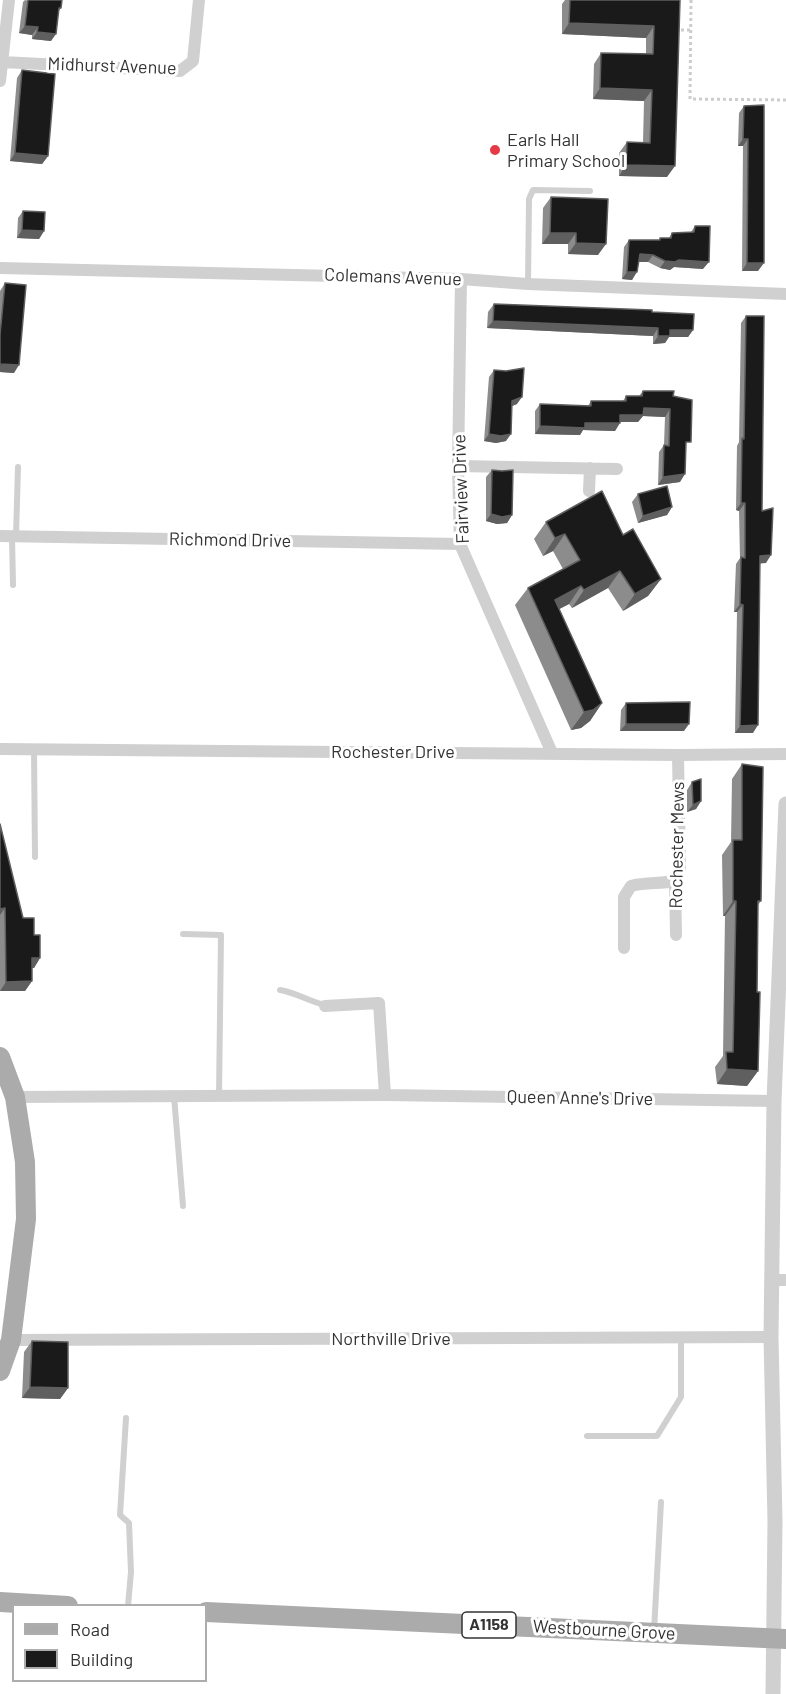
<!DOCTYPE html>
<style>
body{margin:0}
#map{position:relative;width:786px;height:1694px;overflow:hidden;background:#fff;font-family:Barlow,sans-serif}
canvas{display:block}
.legend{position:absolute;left:12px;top:1604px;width:195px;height:78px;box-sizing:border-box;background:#fff;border:2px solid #adadad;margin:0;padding:8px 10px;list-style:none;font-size:18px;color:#333}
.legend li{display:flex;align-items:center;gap:12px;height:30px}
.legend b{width:30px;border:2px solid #adadad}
</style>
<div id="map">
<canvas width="786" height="1694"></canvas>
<ul class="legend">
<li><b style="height:8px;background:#ababab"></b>Road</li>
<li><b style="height:16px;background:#1a1a1a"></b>Building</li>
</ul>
</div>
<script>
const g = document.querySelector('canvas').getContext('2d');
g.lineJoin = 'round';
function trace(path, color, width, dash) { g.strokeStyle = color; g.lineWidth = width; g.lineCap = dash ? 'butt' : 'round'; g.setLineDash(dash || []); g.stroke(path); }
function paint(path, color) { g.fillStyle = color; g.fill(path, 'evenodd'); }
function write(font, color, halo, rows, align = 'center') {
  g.font = font + ' Barlow,sans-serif'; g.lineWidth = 6; g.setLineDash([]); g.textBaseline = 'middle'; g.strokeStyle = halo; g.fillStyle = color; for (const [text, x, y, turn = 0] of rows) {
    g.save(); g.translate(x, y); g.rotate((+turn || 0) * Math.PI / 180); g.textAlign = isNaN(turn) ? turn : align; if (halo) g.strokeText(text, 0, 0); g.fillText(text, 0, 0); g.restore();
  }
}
trace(new Path2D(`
 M691,0L690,99L786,100
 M675,30H691`), '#cdcdcd', 3, [3, 3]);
trace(new Path2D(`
 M528,284L529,199L533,190L590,191
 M16,536L18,467
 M12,537L13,585
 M34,749L35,857
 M183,934L221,935L219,1096
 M280,990C297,993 308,1001 325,1005
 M174,1096L183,1206
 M126,1418L120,1515L129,1523L131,1572L128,1606
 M587,1436H657L681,1397V1338
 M654,1631L661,1502`), '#d0d0d0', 6);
trace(new Path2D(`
 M2,62L180,71L193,61L199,0
 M0,81L9,0
 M0,268L461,279L528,284L786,294
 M461,279L458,466L460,544L552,753
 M458,466L617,469
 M589,491L590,468
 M0,536L460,544
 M0,749L678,755L786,754
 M676,935L675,881L680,868L678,755
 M624,948V897L631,886C646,882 660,884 675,881
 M325,1006L379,1003L385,1095
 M15,1097L385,1095L774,1101
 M773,1280H786
 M11,1340L771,1337`), '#d0d0d0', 12);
trace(new Path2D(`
 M773,1694L775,1521L771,1337L774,1101L786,804`), '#d0d0d0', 15);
trace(new Path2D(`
 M0,1057L15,1097L25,1162L26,1219L11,1340L0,1371
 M0,1602L68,1606
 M206,1612L786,1639`), '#ababab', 20);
paint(new Path2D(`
 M25,0L61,8L58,12L51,41L32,39V35L19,33L23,2Z
 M565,0H680L667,177L619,176V153L627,142L643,143L644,101L593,99L594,64L601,53L646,54V38L562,34V4Z
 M22,70L48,156L42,164L10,161L17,78Z
 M764,105L758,271H742L743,146H738L739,113L744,106Z
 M551,197L598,255L568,254V244H542L543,208Z
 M23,211L44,231L39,239L17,238L18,218Z
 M695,226L703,269L674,267L670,270L660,268L648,262H639L632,280L622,279L624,247L629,240H659L660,238H669L672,233L691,232Z
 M5,283L14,373L0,372V291Z
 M494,304L652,312L693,330L688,337H669L665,343L653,344V336L487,328L488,312Z
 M746,316L766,563H760L753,733H735L737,612H734L736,564L740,558L739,511L736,510L737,446L739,442L741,323Z
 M494,370L517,404L512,406L506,441L496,443L484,441L489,377Z
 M643,391L673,396L686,449L680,482L658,485L659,452L664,445L665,417L643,416L638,422H620L615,431L583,430L580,435L535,434V411L540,404L588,406L591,401H623L626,396H639Z
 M492,470L512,515L507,523L497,524L486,521V477Z
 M638,494L672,507L667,515L638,523L632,502Z
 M546,522L623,535L661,579L648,596L623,611L608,588L572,608L569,604L559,609L602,703L590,721L581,728L571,730L515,605L528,588L563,569L553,551L543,556L534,539Z
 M626,703L684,731H620L621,710Z
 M742,764L761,901L758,905L757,992L758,1071L747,1086L717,1084L715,1067L723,1056L725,916H723L722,855L731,842L732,779Z
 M692,782L701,801L696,809L687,812V790Z
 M0,824L23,918L34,935L40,958L34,968H32V981L25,991H0Z
 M32,1341L68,1388L60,1399L22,1398L24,1352Z`), '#8c8c8c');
paint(new Path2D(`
 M569,23L654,26L646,38L562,34Z
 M25,26L38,27L32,35L19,33Z
 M37,32L56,34L51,41L32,39Z
 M600,88L652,90L644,101L593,99Z
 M743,139H748L743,146H738Z
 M15,153L48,156L42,164L10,161Z
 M626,165L675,166L667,177L619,176Z
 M22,230L44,231L39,239L17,238Z
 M550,233H576L568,244H542Z
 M576,243L606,244L598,255L568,254Z
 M640,254L653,255L648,262H634Z
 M679,260L709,262L703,269L674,267L670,270L660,268L665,261Z
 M747,263H764L758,271H742Z
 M627,272H637L632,280L622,279Z
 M493,321L658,328L653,336L487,328Z
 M670,330H693L688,337H669L665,343L653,344L658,336Z
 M0,364L19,365L14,373L0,372Z
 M522,397L517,404L507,408L512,401Z
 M644,408L670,409L665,417L643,416L638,422H615L620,415Z
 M585,423H620L615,431L583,430L580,435L535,434L540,426Z
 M489,434H511L506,441L496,443L484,441Z
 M685,474L680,482L658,485L663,477Z
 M741,503H745L739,511L736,510Z
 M672,507L667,515L638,523L643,516Z
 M491,514L512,515L507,523L497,524L486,521Z
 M565,534L553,551L543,556L555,538Z
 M771,555L766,563L755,564L760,556Z
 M620,571L608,588L572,608L584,590Z
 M661,579L648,596L623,611L635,594Z
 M581,586L569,604L542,618L555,600Z
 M740,604L743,605L737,612H734Z
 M602,703L590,721L581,728L571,730L584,712Z
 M626,724H689L684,731H620Z
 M758,725L753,733H735L740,726Z
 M701,801L696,809L687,812L693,805Z
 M733,901H736L725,916H723Z
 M5,908L0,915V909Z
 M32,958H40L34,968H25Z
 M32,981L25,991H0L6,982Z
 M727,1069L758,1071L747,1086L717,1084Z
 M30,1387L68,1388L60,1399L22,1398Z`), '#5f5f5f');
const building = new Path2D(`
 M28,0H62L61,8H59L56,34L37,32L38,27L25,26Z
 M570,0H680L675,166L626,165L627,142L650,143L652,90L600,88L601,53L653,54L654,26L569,23Z
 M22,70L55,74L48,156L15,153Z
 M764,105V263H747L748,139H743L744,106Z
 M551,197L608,199L606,244L576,243V233H550Z
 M23,211L45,212L44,231L22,230Z
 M695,226H710L709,262L679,260L675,262L665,261L653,255L640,254L637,272H627L629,240H660V238H671L672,233L694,232Z
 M5,283L26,285L19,365L0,364V335Z
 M494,304L652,310V312L694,314L693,330H670V336H658V328L493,321Z
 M746,316H764L762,511L773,508L771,555L760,556L758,725L740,726L743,605L740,604L741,557L745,558V503H741L742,438L744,439Z
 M524,368L522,397L512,401L511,434L501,436L489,434L494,370L506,371Z
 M643,391H674L673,396L692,400L691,442H686L685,474L663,477L664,445L669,446L670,409L644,408L643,415H620V423H585V428L540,426V404L591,406V401H626V396H642Z
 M492,470L502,471L513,470L512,515L502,517L491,514Z
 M667,486L672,507L643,516L638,494Z
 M602,491L623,535L633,529L661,579L635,594L620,571L584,590L581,586L555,600L602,703L593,710L584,712L528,588L580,560L565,534L555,538L546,522Z
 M690,702L689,724H626V703Z
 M742,764L763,767L761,901H758L757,992H760L758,1071L727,1069L726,1052H733L736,901H733V840H742Z
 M701,779V801L693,805L692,782Z
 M0,824L23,918H34V935H40V958H32V981L6,982L5,908L0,909Z
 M32,1341L68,1342V1388L30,1387Z`);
paint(building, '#1a1a1a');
trace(building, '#5f5f5f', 1.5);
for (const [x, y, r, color] of [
 [495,150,6,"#e63946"]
]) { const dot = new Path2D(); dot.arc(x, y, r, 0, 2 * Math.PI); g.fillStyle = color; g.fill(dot); trace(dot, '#fff', 2); }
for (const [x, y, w] of [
 [489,1625,54]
]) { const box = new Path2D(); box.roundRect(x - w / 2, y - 13, w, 26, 4.5); g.fillStyle = '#fff'; g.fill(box); trace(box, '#333', 1.5); }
write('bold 16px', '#333', null, [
 ["A1158",489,1625]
]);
write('18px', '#333', '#fff', [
 ["Midhurst Avenue",112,66,2],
 ["Colemans Avenue",393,277,2],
 ["Fairview Drive",461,489,-92],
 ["Richmond Drive",230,540,1],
 ["Rochester Drive",393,752],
 ["Rochester Mews",677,845,-89],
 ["Queen Anne's Drive",580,1098,1],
 ["Northville Drive",391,1339],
 ["Westbourne Grove",604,1630,3]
]);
write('18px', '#333', '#fff', [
 ["Earls Hall",507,140],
 ["Primary School",507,161]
], 'left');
</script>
